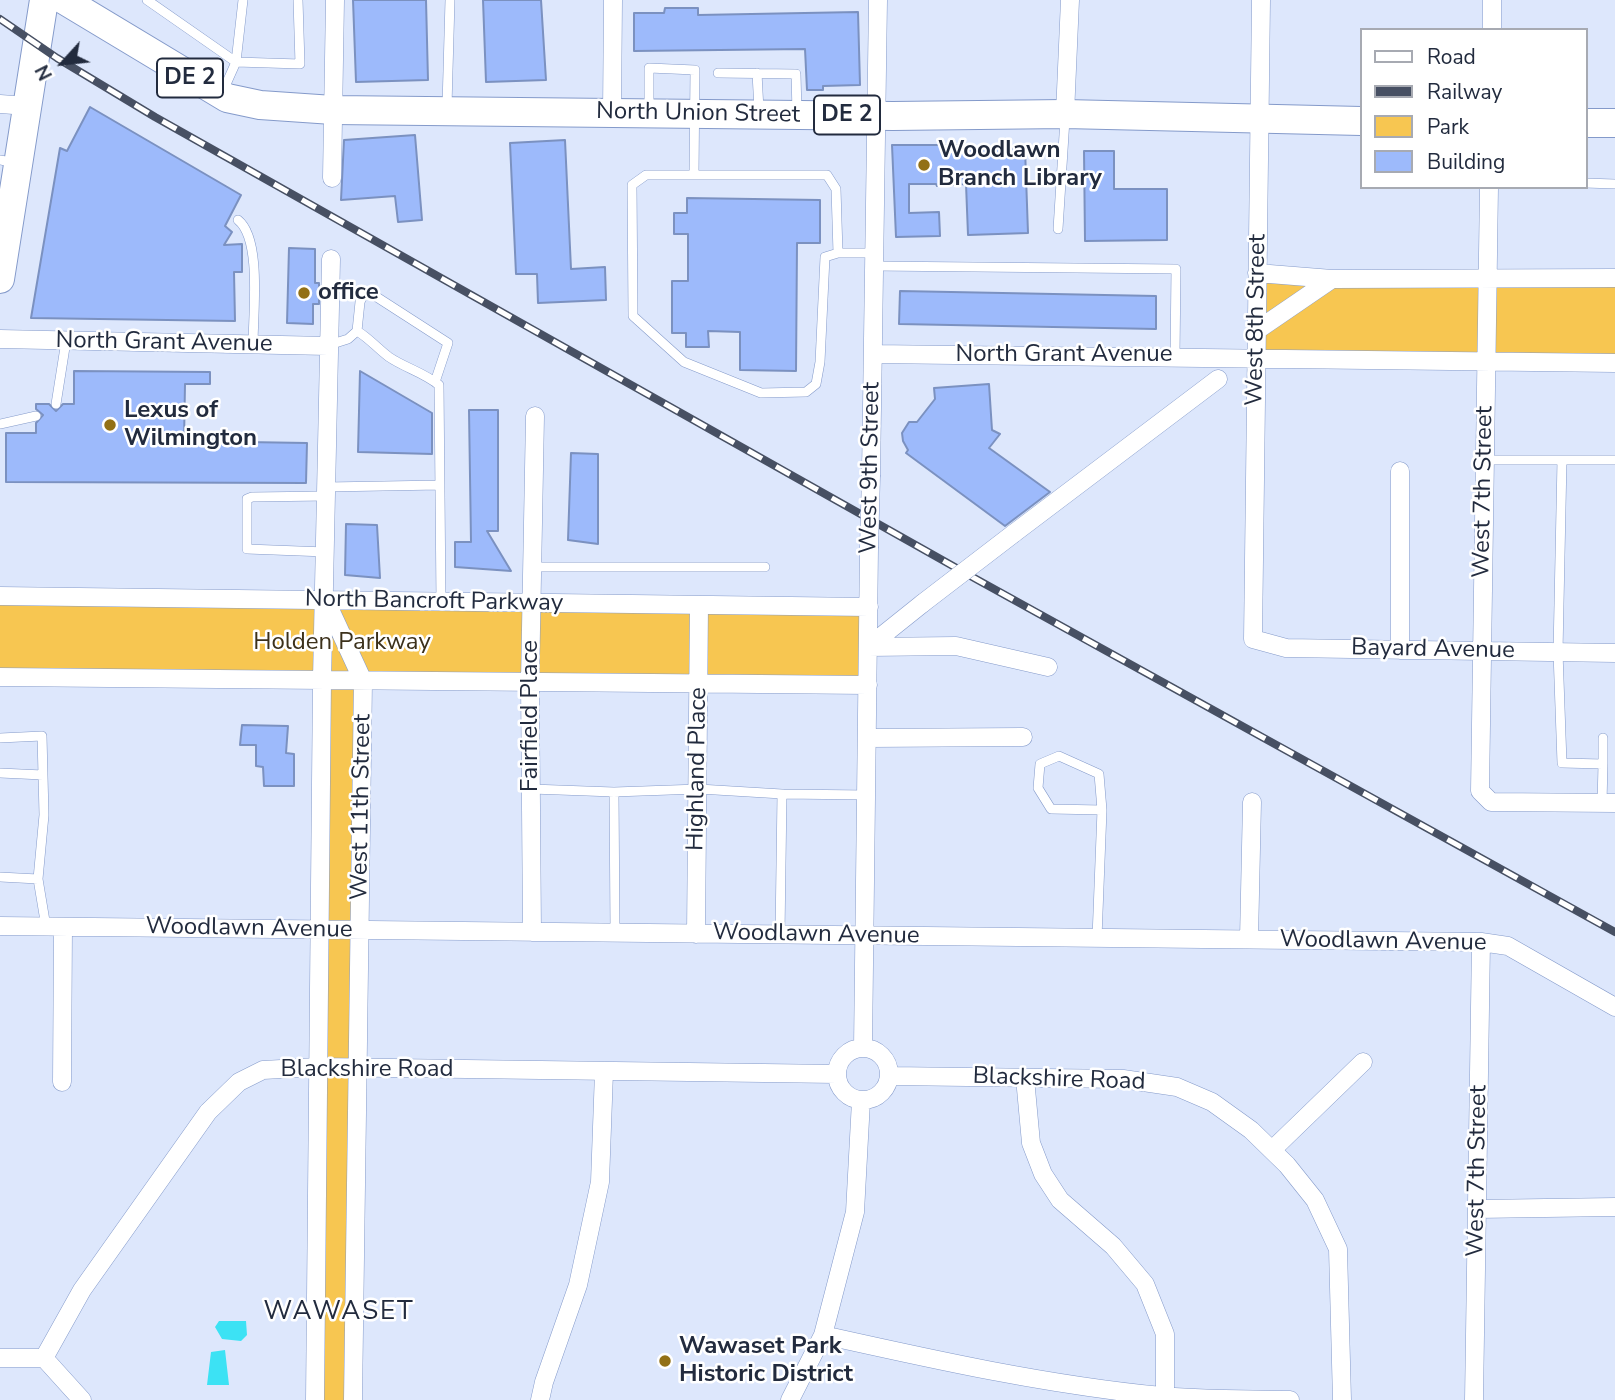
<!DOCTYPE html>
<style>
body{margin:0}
#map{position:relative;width:1615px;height:1400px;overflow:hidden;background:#dde7fc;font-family:"Nunito Sans",sans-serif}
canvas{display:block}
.legend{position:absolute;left:1360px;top:28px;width:228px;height:161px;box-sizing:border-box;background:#fff;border:2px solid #a7aab2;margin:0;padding:9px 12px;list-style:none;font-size:21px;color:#222b3e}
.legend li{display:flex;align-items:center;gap:14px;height:35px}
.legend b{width:35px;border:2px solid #a7aab2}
.north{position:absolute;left:28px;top:28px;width:70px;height:70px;-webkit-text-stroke:5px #fff;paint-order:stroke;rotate:243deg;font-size:19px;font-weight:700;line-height:28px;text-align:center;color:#222b3e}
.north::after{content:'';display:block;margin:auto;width:24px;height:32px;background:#222b3e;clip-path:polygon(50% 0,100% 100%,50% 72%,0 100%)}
</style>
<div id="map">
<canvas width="1615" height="1400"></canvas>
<ul class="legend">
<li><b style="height:9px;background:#fff"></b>Road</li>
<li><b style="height:9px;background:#475063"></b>Railway</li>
<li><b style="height:19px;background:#f7c651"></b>Park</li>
<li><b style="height:19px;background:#9dbafb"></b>Building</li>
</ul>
<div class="north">N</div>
</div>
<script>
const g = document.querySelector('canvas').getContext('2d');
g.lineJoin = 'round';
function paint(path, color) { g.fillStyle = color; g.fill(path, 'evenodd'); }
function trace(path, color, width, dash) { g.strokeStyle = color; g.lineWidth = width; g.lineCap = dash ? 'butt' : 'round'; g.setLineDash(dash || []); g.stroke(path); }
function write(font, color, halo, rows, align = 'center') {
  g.font = font + ' "Nunito Sans",sans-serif'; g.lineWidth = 5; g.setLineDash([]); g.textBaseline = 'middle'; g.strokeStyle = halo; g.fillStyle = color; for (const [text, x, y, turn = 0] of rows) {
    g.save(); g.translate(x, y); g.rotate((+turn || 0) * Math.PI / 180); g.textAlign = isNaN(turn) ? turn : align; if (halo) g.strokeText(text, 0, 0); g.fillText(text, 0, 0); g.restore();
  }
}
paint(new Path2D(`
 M1257,273L1615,278V363L1256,357Z
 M0,596L869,607L868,685L363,681L353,1400H315L322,681L0,677Z`), '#f7c651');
paint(new Path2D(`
 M219,1321H246L247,1335L241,1341L222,1339L215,1327Z
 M225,1350L229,1385H207L211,1352Z`), '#3ce2f4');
const building = new Path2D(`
 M353,0H426L428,80L356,82Z
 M483,0H541L546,80L486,82Z
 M665,8H698V15L858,12L860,85L823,86V90H807L805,49L634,51V13H664Z
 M90,107L241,195L225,226L232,232L224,245L242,244V272H234L235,321L31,318L60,148L67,151Z
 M415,135L422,220L398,222L395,196L341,200L344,140Z
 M565,140L571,269L605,267L606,300L538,303L537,274H516L510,143Z
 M892,145H958V150L1025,148L1028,233L968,235L966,184L937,186L936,184H909V213L939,212L940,236L896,237Z
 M1084,151H1114V189H1167V240L1085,241Z
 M687,198L820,200V243H797L796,371L740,370V332L708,331L709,347H686V333H672V281H688V234H674V213H687Z
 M289,248L315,249V283H319V304H313V324L287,323Z
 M900,291L1156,296V329L899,324Z
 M74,371L210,372V384H185L184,441L307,443L306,483L6,482V433H36V423L43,415L36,409V404H49L56,411L63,404H74Z
 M360,371L432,413V454L358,452Z
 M989,384L992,430L1000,434L989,448L1050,492L1005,526L906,453L908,450L903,441L902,433L909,422H917L935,399L934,388Z
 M469,410H498V531H487L511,571L455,567V542H471Z
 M571,453L598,454V544L568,540Z
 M346,524L377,525L380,578L345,575Z
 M242,725L288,726L286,753L294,754V786H264L263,767L256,766V745H240Z`);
paint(building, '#9dbafb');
trace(building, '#7b91c0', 2);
const lane = new Path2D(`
 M147,0L236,62L223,91
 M243,0L236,62L300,64L298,0
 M718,73L796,74L797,113
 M757,73L759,110
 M447,106L450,0
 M649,110V68L695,70L694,175
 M0,160L16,163
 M1585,183L1615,184
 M238,220C262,239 253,314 253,345
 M1058,229L1065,119
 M838,253L825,257L820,362L816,384L806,392L761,393L684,362L633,316L632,185L646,175H827L836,189L838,253H874
 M874,266L1176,269L1175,356
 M329,345L348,339L357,331
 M435,382L448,343L372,294L364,293L360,302L357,331C369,338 378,349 389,357C405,368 423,372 439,385L441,602
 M56,404L66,341
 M0,424L36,416
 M1485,460H1615
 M1562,460L1558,652L1562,763L1603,764L1602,803
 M327,487L440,485
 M326,552L247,549V499L252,497L326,496
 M533,567H765
 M0,738L42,736L44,815L38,879
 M1603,738V764
 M0,773L43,775
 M531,789L614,792L699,789L782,794L780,934
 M614,792L615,930
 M782,794L867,795
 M0,877L38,879L46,927
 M1097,938L1102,810L1099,774L1059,756L1040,764L1038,788L1051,809L1102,810`);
const street = new Path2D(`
 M1261,0L1253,639L1286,648L1615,653
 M1492,30V0
 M0,104L27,106
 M612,113L613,0
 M1065,114L1070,0
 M332,178L335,0
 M1489,187L1480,791L1491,802L1615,803
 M1257,273L1332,279L1615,278
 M1256,331L1332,279
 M0,339L328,346
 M873,354L1615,363
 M871,475L878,0
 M1013,534L1218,379
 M0,596L869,607
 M327,603L363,681L353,1400
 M868,647L956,646L1048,667
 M868,647L923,603
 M1400,650V471
 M0,677L868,685
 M868,738L1023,737
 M0,926L1481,942L1508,946L1615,1007
 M532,932L530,682L535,416
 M696,934L699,605
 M1249,939L1252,802
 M837 1074a26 26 0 1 1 52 0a26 26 0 1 1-52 0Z
 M863,1048L869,548
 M890,1076L1123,1079L1177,1087L1212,1102L1251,1130L1287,1165L1315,1200L1338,1249L1342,1400
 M1025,1078L1031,1143L1043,1174L1060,1200L1113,1246L1145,1284L1165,1334V1396
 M62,1082L63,927
 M1272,1150L1363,1062
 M1477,1209L1615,1207
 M823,1335C935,1360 1047,1385 1162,1396C1204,1400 1247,1399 1290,1400
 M0,1358H44
 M44,1358L82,1290L208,1112L239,1082L263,1070L318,1067L837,1074
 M44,1358L82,1400
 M315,1400L322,680L331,259
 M540,1400L544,1382L578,1285L600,1182L604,1072
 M790,1400L823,1335L855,1212L861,1101
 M1474,1400L1481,942`);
const primary = new Path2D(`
 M64,0L227,98L260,105L333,110L893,116L1065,114L1361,121
 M1585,123H1615
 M0,279L44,0`);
trace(lane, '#849aca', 10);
trace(street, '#849aca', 19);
trace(primary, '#849aca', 30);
trace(lane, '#fff', 9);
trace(street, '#fff', 18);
trace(primary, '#fff', 28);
const rail = new Path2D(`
 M0,19L57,58L155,117L976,579L1615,932`);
trace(rail, '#475063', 8);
trace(rail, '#fff', 5, [16]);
const streetBridge = new Path2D(`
 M869,548L871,475
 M923,603L1013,534`);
trace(streetBridge, '#849aca', 19, []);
trace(streetBridge, '#fff', 18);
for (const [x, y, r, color] of [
 [924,165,7,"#927016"],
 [304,293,7,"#927016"],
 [110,425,7,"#927016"],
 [665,1361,7,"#927016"]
]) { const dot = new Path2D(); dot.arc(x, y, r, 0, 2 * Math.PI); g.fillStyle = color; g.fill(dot); trace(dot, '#fff', 2.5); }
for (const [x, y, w] of [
 [190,78,66],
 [847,115,66]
]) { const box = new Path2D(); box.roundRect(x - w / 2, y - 19.5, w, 39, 5); g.fillStyle = '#fff'; g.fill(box); trace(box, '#222b3e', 2); }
write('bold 23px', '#222b3e', null, [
 ["DE 2",190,78],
 ["DE 2",847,115]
]);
write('24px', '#222b3e', '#fff', [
 ["North Union Street",698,114,1],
 ["West 8th Street",1257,320,-89],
 ["North Grant Avenue",164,343,1],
 ["North Grant Avenue",1064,355],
 ["West 9th Street",871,468,-89],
 ["West 7th Street",1484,492,-89],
 ["North Bancroft Parkway",434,602,1],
 ["Bayard Avenue",1433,650,1],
 ["Fairfield Place",531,716,-90],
 ["Highland Place",698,769,-89],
 ["West 11th Street",362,807,-89],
 ["Woodlawn Avenue",249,929,1],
 ["Woodlawn Avenue",816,935,1],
 ["Woodlawn Avenue",1383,942,1],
 ["Blackshire Road",367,1070],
 ["Blackshire Road",1059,1080,2],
 ["West 7th Street",1478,1171,-89]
]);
write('bold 24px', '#222b3e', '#fff', [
 ["Woodlawn",938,151],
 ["Branch Library",938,179],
 ["office",318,293],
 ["Lexus of",124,411],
 ["Wilmington",124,439],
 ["Wawaset Park",679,1347],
 ["Historic District",679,1375]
], 'left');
write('24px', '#3c311b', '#fff', [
 ["Holden Parkway",342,643]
]);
g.letterSpacing = '2px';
write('26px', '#222b3e', '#fff', [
 ["WAWASET",339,1313]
]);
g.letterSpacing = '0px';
</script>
